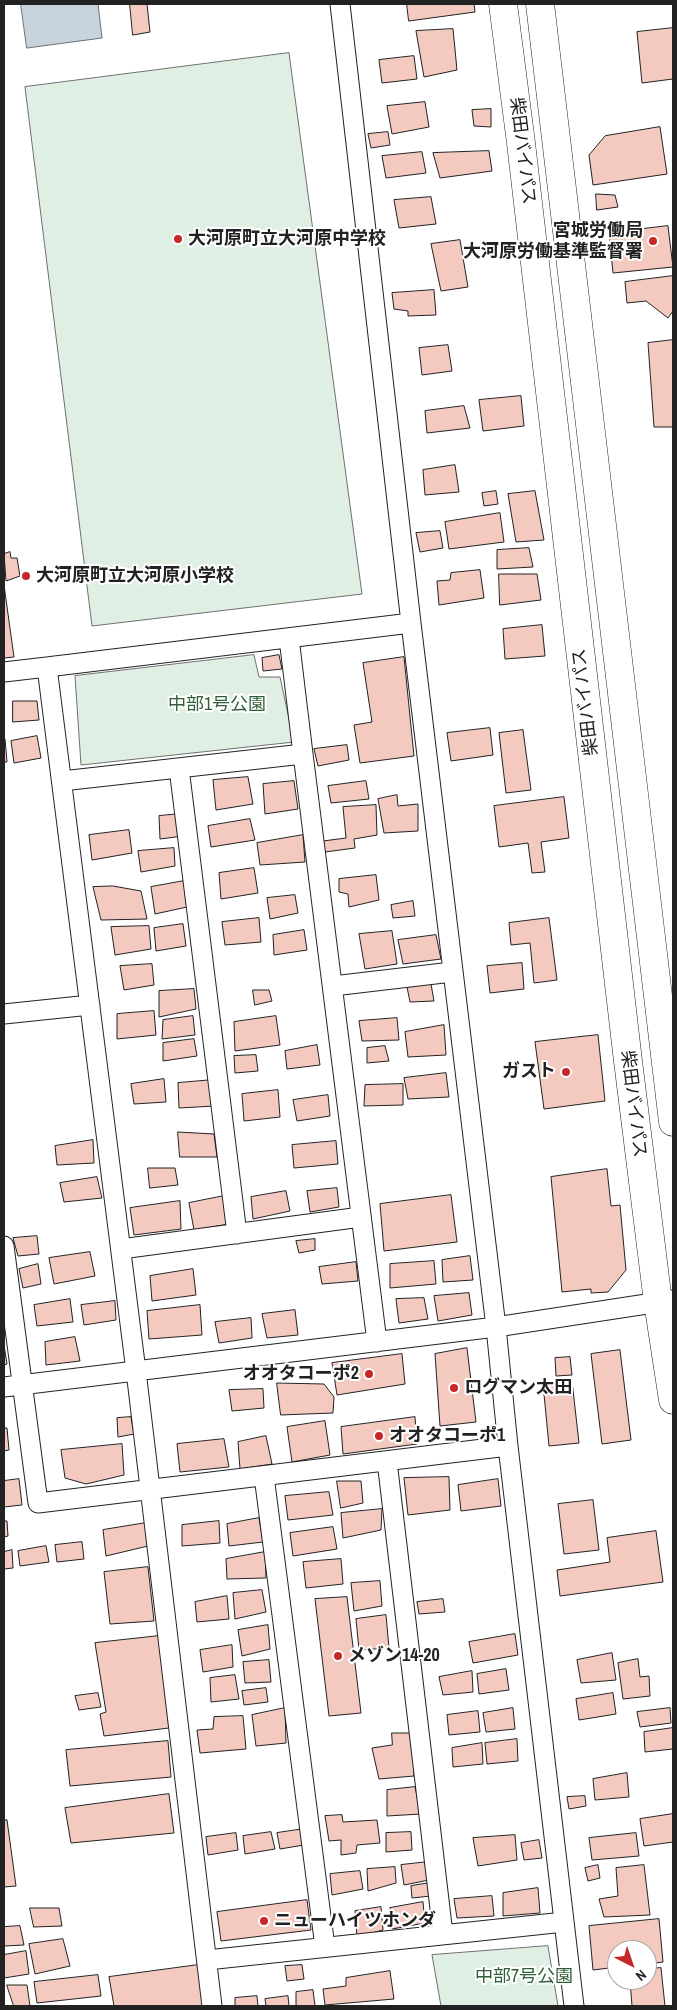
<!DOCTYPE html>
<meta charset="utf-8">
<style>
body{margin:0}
#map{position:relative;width:677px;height:2010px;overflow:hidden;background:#fff;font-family:"Archivo Narrow",sans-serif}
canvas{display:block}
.frame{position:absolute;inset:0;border:5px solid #222;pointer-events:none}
.north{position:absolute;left:607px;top:1940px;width:50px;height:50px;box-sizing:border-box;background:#fff;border:1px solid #a7a7a7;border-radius:50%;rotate:139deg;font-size:14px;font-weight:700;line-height:20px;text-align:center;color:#222}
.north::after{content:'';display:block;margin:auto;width:18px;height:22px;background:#c62828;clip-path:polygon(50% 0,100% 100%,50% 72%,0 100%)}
</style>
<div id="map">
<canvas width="677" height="2010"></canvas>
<div class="frame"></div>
<div class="north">N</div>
</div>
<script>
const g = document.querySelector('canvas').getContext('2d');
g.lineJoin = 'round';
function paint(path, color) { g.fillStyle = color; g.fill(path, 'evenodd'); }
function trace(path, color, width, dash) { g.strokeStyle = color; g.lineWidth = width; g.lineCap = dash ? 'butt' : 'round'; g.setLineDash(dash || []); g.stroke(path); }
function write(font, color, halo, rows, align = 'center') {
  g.font = font + ' "Archivo Narrow","Noto Sans JP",sans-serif'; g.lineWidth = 4; g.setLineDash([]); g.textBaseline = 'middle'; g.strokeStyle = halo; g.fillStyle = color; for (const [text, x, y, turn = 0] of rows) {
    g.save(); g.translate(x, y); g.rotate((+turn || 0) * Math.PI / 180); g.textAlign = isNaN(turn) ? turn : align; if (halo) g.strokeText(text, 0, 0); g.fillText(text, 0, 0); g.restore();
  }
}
const green = new Path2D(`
 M289,53L362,594L92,626L25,87Z
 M254,655L259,677H280L294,742L81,765L75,676Z
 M548,1946L558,2006H441L432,1955Z`);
paint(green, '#e0efe3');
trace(green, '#6f6f6f', 1);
const water = new Path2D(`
 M21,4H98L102,38L27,48Z`);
paint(water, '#c7d3dd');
trace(water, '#6f6f6f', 1);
const building = new Path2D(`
 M130,4H147L150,32L133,35Z
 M407,4H474L475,12L409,21Z
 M673,28V79L642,83L637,32Z
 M453,29L457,70L424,77L416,31Z
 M414,56L417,79L382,83L379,60Z
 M425,102L429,127L392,134L387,106Z
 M491,109V127L474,126L472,110Z
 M660,127L667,174L593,185L589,155L605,136Z
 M388,132L390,145L371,148L368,134Z
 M489,151L492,171L440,178L433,153Z
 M422,152L426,173L386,178L382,156Z
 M596,194L615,195L618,207L597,210Z
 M431,197L436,224L399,228L394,200Z
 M668,226L673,267L613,273L609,233Z
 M460,240L468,287L441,291L431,244Z
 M673,276V311L668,318L646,301L627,303L625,282Z
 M434,290L436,315L408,316V311L394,309L392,293Z
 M673,340V427H654L648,343Z
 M448,345L452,371L422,375L419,348Z
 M521,396L524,426L483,431L479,400Z
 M464,406L470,428L427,433L425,411Z
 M455,465L459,492L425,495L423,470Z
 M496,491L498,504L484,506L482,493Z
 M535,491L544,540L516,542L508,494Z
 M500,513L504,542L449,549L445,522Z
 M440,531L443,548L420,552L416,533Z
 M529,548L533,567L497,569V550Z
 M10,552L11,558H17L20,576L6,581L4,554Z
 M480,570L484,598L439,605L437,581L450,580L451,573Z
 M499,574H537L541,600L500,605Z
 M4,585L14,657L4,658Z
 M542,625L545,656L505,659L503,629Z
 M279,655L282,669L263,671L262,658Z
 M404,657L414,756L360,763L354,725L372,722L363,663Z
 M13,701H37L39,720L13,722Z
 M490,728L493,755L451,761L447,733Z
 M523,730L531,790L506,793L499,733Z
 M37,736L41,758L14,763L11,741Z
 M4,739H5L7,762H4Z
 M347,745L349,760L318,766L314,749Z
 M248,777L253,804L216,810L213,780Z
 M294,781L298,809L265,814L263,784Z
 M366,781L369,799L331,803L328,786Z
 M397,795L398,806L418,804V831L384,833L378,799Z
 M564,797L569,838L541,842L545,872L532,873L528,843L499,847L494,806Z
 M376,805L377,835L354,839L355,848L325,852L323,841L346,838L343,807Z
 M180,814L183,836L160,839L159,816Z
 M250,819L255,840L211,847L208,826Z
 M129,830L132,853L92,860L89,835Z
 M303,835L305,862L260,865L257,843Z
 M174,848L175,866L141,872L138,851Z
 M254,868L258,893L221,899L219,873Z
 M376,875L379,900L349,907L348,894L339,892V879Z
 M184,881L187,907L155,914L151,887Z
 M113,886L141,891L147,919L101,920L93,887Z
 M295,895L298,913L270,919L267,898Z
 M413,901L415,916L393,918L391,905Z
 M259,918L261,942L225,945L222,922Z
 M549,918L557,980L534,983L530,943L511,945L509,923Z
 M183,924L186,946L156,951L154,928Z
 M149,926L151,949L115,955L111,927Z
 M304,930L307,950L274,955L273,935Z
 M392,931L397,964L365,969L359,934Z
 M436,935L441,959L403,964L398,940Z
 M522,963L524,989L490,993L487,966Z
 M152,964L154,985L124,990L120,966Z
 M431,984L434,1001L410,1002L407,987Z
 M194,989L196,1009L159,1017V991Z
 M253,990H269L272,1001L255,1005Z
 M154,1011L156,1035L117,1039V1014Z
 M193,1016L195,1035L162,1039L163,1020Z
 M276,1016L280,1045L235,1051L234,1022Z
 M397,1018L399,1040L362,1041L359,1021Z
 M444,1025L446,1055L408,1057L405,1032Z
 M598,1035L605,1101L544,1109L535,1042Z
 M194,1039L197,1056L163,1061V1043Z
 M317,1045L320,1065L287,1069L285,1051Z
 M385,1046L389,1061L367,1063V1048Z
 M256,1055L258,1071L235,1073L234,1056Z
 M446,1073L449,1097L408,1099L404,1078Z
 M164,1079L166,1102L134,1104L131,1084Z
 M213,1080L215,1106L179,1108L178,1083Z
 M403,1084V1105L364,1106L365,1085Z
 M278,1090L280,1117L244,1121L242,1094Z
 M328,1095L330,1116L297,1121L293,1100Z
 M178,1132L214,1134L217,1157H180Z
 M93,1140L94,1163L57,1165L55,1146Z
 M336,1141L338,1164L294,1168L292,1145Z
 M148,1168H175L178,1185L150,1188Z
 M607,1169L611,1206L620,1205L626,1270L608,1292L591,1293V1289L562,1292L551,1177Z
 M97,1177L102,1198L64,1202L60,1183Z
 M337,1188L339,1207L310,1212L307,1191Z
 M286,1191L290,1211L253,1219L251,1197Z
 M451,1195L457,1242L384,1251L380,1204Z
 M224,1196L229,1224L194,1230L189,1203Z
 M180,1201L181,1229L134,1235L130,1208Z
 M37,1236L39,1254L18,1256L13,1238Z
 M315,1239V1250L299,1253L296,1241Z
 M90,1252L95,1276L54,1284L49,1258Z
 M470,1256L473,1280L443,1282L442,1260Z
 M434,1261L436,1284L390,1288V1264Z
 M356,1262L358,1281L322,1284L319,1267Z
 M38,1264L41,1284L23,1288L19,1269Z
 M193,1269L196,1295L152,1301L150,1276Z
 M469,1293L472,1315L438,1321L434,1296Z
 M424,1298L428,1319L399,1323L396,1299Z
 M70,1299L73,1322L37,1326L34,1305Z
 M115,1301L116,1320L84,1325L81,1305Z
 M200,1305L202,1335L149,1339L147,1311Z
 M295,1310L298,1335L267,1338L262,1314Z
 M251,1318L252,1338L219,1343L215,1322Z
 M75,1337L80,1361L46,1365L45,1342Z
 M4,1345L7,1364L4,1365Z
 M467,1348L476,1422L440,1426L435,1354Z
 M620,1350L631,1440L602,1444L591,1354Z
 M402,1354L405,1384L337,1395L332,1363Z
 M570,1357L572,1375L556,1376L555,1358Z
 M572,1381L579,1443L549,1446L543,1384Z
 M277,1383L324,1384L334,1397L333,1413L281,1415Z
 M263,1389L264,1408L232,1411L229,1390Z
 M131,1417L134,1434L118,1437L117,1418Z
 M415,1417L417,1444L343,1454L341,1427Z
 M325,1421L330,1455L292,1462L287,1427Z
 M4,1428H7L9,1450L4,1451Z
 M266,1436L272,1464L240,1469L238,1442Z
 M224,1439L229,1467L180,1472L177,1444Z
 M122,1444L124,1475L86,1484L65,1478L61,1450Z
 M449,1477L450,1510L408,1515L404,1478Z
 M19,1479L22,1505L4,1507V1481Z
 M498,1479L501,1506L461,1511L458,1485Z
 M337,1481H361L363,1503L341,1508Z
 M329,1492L333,1515L288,1520L285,1496Z
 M593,1500L599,1550L564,1554L558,1504Z
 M382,1509L381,1530L343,1538L341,1513Z
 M259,1518L263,1542L229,1546L227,1524Z
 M4,1521H7L8,1536L4,1537Z
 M219,1521L220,1543L182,1546V1525Z
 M146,1523L148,1546L106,1556L103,1530Z
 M333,1527L337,1549L293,1556L290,1533Z
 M656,1531L663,1582L560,1596L557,1570L610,1562L607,1538Z
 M82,1542L84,1559L57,1562L55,1545Z
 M46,1546L49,1562L20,1566L18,1551Z
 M12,1550L13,1568L4,1569V1552Z
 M265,1552L266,1578L227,1579L226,1559Z
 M341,1559L343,1584L306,1588L303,1562Z
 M148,1567L154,1621L110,1624L104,1572Z
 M380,1581L382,1606L354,1611L351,1583Z
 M262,1590L266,1612L235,1619L233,1593Z
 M227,1596L229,1619L197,1622L195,1602Z
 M347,1597L361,1713L329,1716L315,1599Z
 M443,1599L445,1612L419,1614L417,1602Z
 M386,1615L389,1648L359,1650L356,1619Z
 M268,1625L270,1649L242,1656L238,1630Z
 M515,1634L518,1655L473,1663L469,1642Z
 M159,1636L169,1728L104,1736L100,1714L106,1712L95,1643Z
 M232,1645L233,1667L203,1672L200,1650Z
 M612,1653L616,1680L581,1683L577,1660Z
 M638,1659L640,1677L649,1676L650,1696L623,1699L618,1663Z
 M269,1660L271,1682L245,1683L243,1662Z
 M506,1669L509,1690L479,1694L477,1674Z
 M472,1671L473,1692L443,1695L439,1677Z
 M235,1675L239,1699L211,1702L210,1678Z
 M266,1688L268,1702L244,1705L242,1691Z
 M98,1693L101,1707L79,1710L75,1696Z
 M613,1693L616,1714L579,1720L576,1699Z
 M285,1708L286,1743L256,1746L252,1715Z
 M513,1708L515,1729L486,1732L483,1713Z
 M670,1708L671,1723L640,1727L637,1712Z
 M478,1711L480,1732L449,1735L447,1715Z
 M243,1716L246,1749L200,1753L197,1730L213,1729L214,1717Z
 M673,1728V1749L645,1752L644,1732Z
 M392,1733H412L414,1776L379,1779L372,1748L392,1745Z
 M517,1739L518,1761L487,1764L485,1743Z
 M168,1741L171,1777L70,1786L66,1750Z
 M482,1743L483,1764L453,1767L452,1748Z
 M627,1773L629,1797L595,1800L593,1779Z
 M415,1787L421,1814L387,1816V1790Z
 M169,1794L174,1833L71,1843L65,1808Z
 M585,1796L586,1806L569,1809L567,1797Z
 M673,1814V1842L644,1846L640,1819Z
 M342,1815L343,1822L377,1820L380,1843L357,1845L356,1853L341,1855V1840L329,1841L325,1816Z
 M7,1820L16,1886L4,1887V1821Z
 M304,1829V1845L280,1849L277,1833Z
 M271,1832L275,1849L245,1854L243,1836Z
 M411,1832L412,1850L386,1852V1833Z
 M236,1833L238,1850L208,1855L206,1837Z
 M636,1833L639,1856L592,1860L589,1838Z
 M515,1835L517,1860L478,1866L473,1838Z
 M539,1840L542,1858L524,1860L521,1843Z
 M428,1862L429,1880L404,1885L401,1865Z
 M598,1865L600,1878L588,1881L585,1868Z
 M644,1865L650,1915L604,1917L599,1899L618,1896L616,1868Z
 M395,1867L396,1883L368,1891L367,1869Z
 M360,1871L363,1889L332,1895L330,1874Z
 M430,1883L431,1896L412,1898L411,1886Z
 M538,1888L540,1913L503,1916V1893Z
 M492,1896L494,1916L457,1918L454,1899Z
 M307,1900L311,1930L221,1941L217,1912Z
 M423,1902L425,1923L392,1929L390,1908Z
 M381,1907L383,1930L357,1937L355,1911Z
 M30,1908H59L62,1926L34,1927Z
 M659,1919L663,1962L647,1964V1950H617V1967L593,1970L589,1926Z
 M20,1926L24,1945L4,1946V1927Z
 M63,1939L70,1966L35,1974L29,1944Z
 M26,1951L29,1974L4,1978V1955Z
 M198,1965L204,2006H114L109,1977Z
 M302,1965L304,1979L287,1981L285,1966Z
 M661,1968L665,2006H632L630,1980H647V1969Z
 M390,1971L394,1999L325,2005L323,1989L346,1986V1978Z
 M98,1975L101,1996L37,2003L34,1982Z
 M7,1985H27L30,2006H14Z
 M313,1990L315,2006H296V1992Z
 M257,1996L258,2006H235V1998Z
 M288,1996L289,2006H266L265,1999Z`);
paint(building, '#f3c9c0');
trace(building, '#222', 1);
const street = new Path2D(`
 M340,4L411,623L496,1327L508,1446L574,2006
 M289,638L303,754
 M47,667L411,623
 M4,672L47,667L136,1371L212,2006
 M179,768L237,1234
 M62,781L303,754L377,1342
 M333,986L452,972
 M4,1014L90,1005
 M4,1246L38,1503L508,1446
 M121,1249L361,1217
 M4,1387L496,1327L673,1300
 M387,1461L443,1934
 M264,1476L325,1947
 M207,1960L564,1922`);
const highway = new Path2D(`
 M503,4L521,143L628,1061L658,1302L673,1400
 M540,4L673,1122`);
trace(street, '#222', 21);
trace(highway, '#222', 29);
trace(street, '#fff', 19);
trace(highway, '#fff', 28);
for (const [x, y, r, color] of [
 [178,239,5,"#c62828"],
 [653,241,5,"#c62828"],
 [26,576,5,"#c62828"],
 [566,1072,5,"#c62828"],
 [369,1374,5,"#c62828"],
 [454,1388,5,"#c62828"],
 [379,1436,5,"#c62828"],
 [338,1656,5,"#c62828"],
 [264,1921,5,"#c62828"]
]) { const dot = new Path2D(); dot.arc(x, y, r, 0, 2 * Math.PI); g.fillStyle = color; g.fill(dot); trace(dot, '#fff', 2); }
write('18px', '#222', '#fff', [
 ["柴田バイパス",522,151,83],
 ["柴田バイパス",586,702,-97],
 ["柴田バイパス",633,1104,83]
]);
write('bold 18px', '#222', '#fff', [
 ["宮城労働局",643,231,"right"],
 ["大河原労働基準監督署",643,252,"right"],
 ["大河原町立大河原中学校",188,239],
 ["大河原町立大河原小学校",36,576],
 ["ガスト",556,1072,"right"],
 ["オオタコーポ2",359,1374,"right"],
 ["ログマン太田",464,1388],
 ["オオタコーポ1",389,1436],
 ["メゾン14-20",348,1656],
 ["ニューハイツホンダ",274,1921]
], 'left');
write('18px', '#2f5e38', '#fff', [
 ["中部1号公園",217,705],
 ["中部7号公園",524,1977]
]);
</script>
